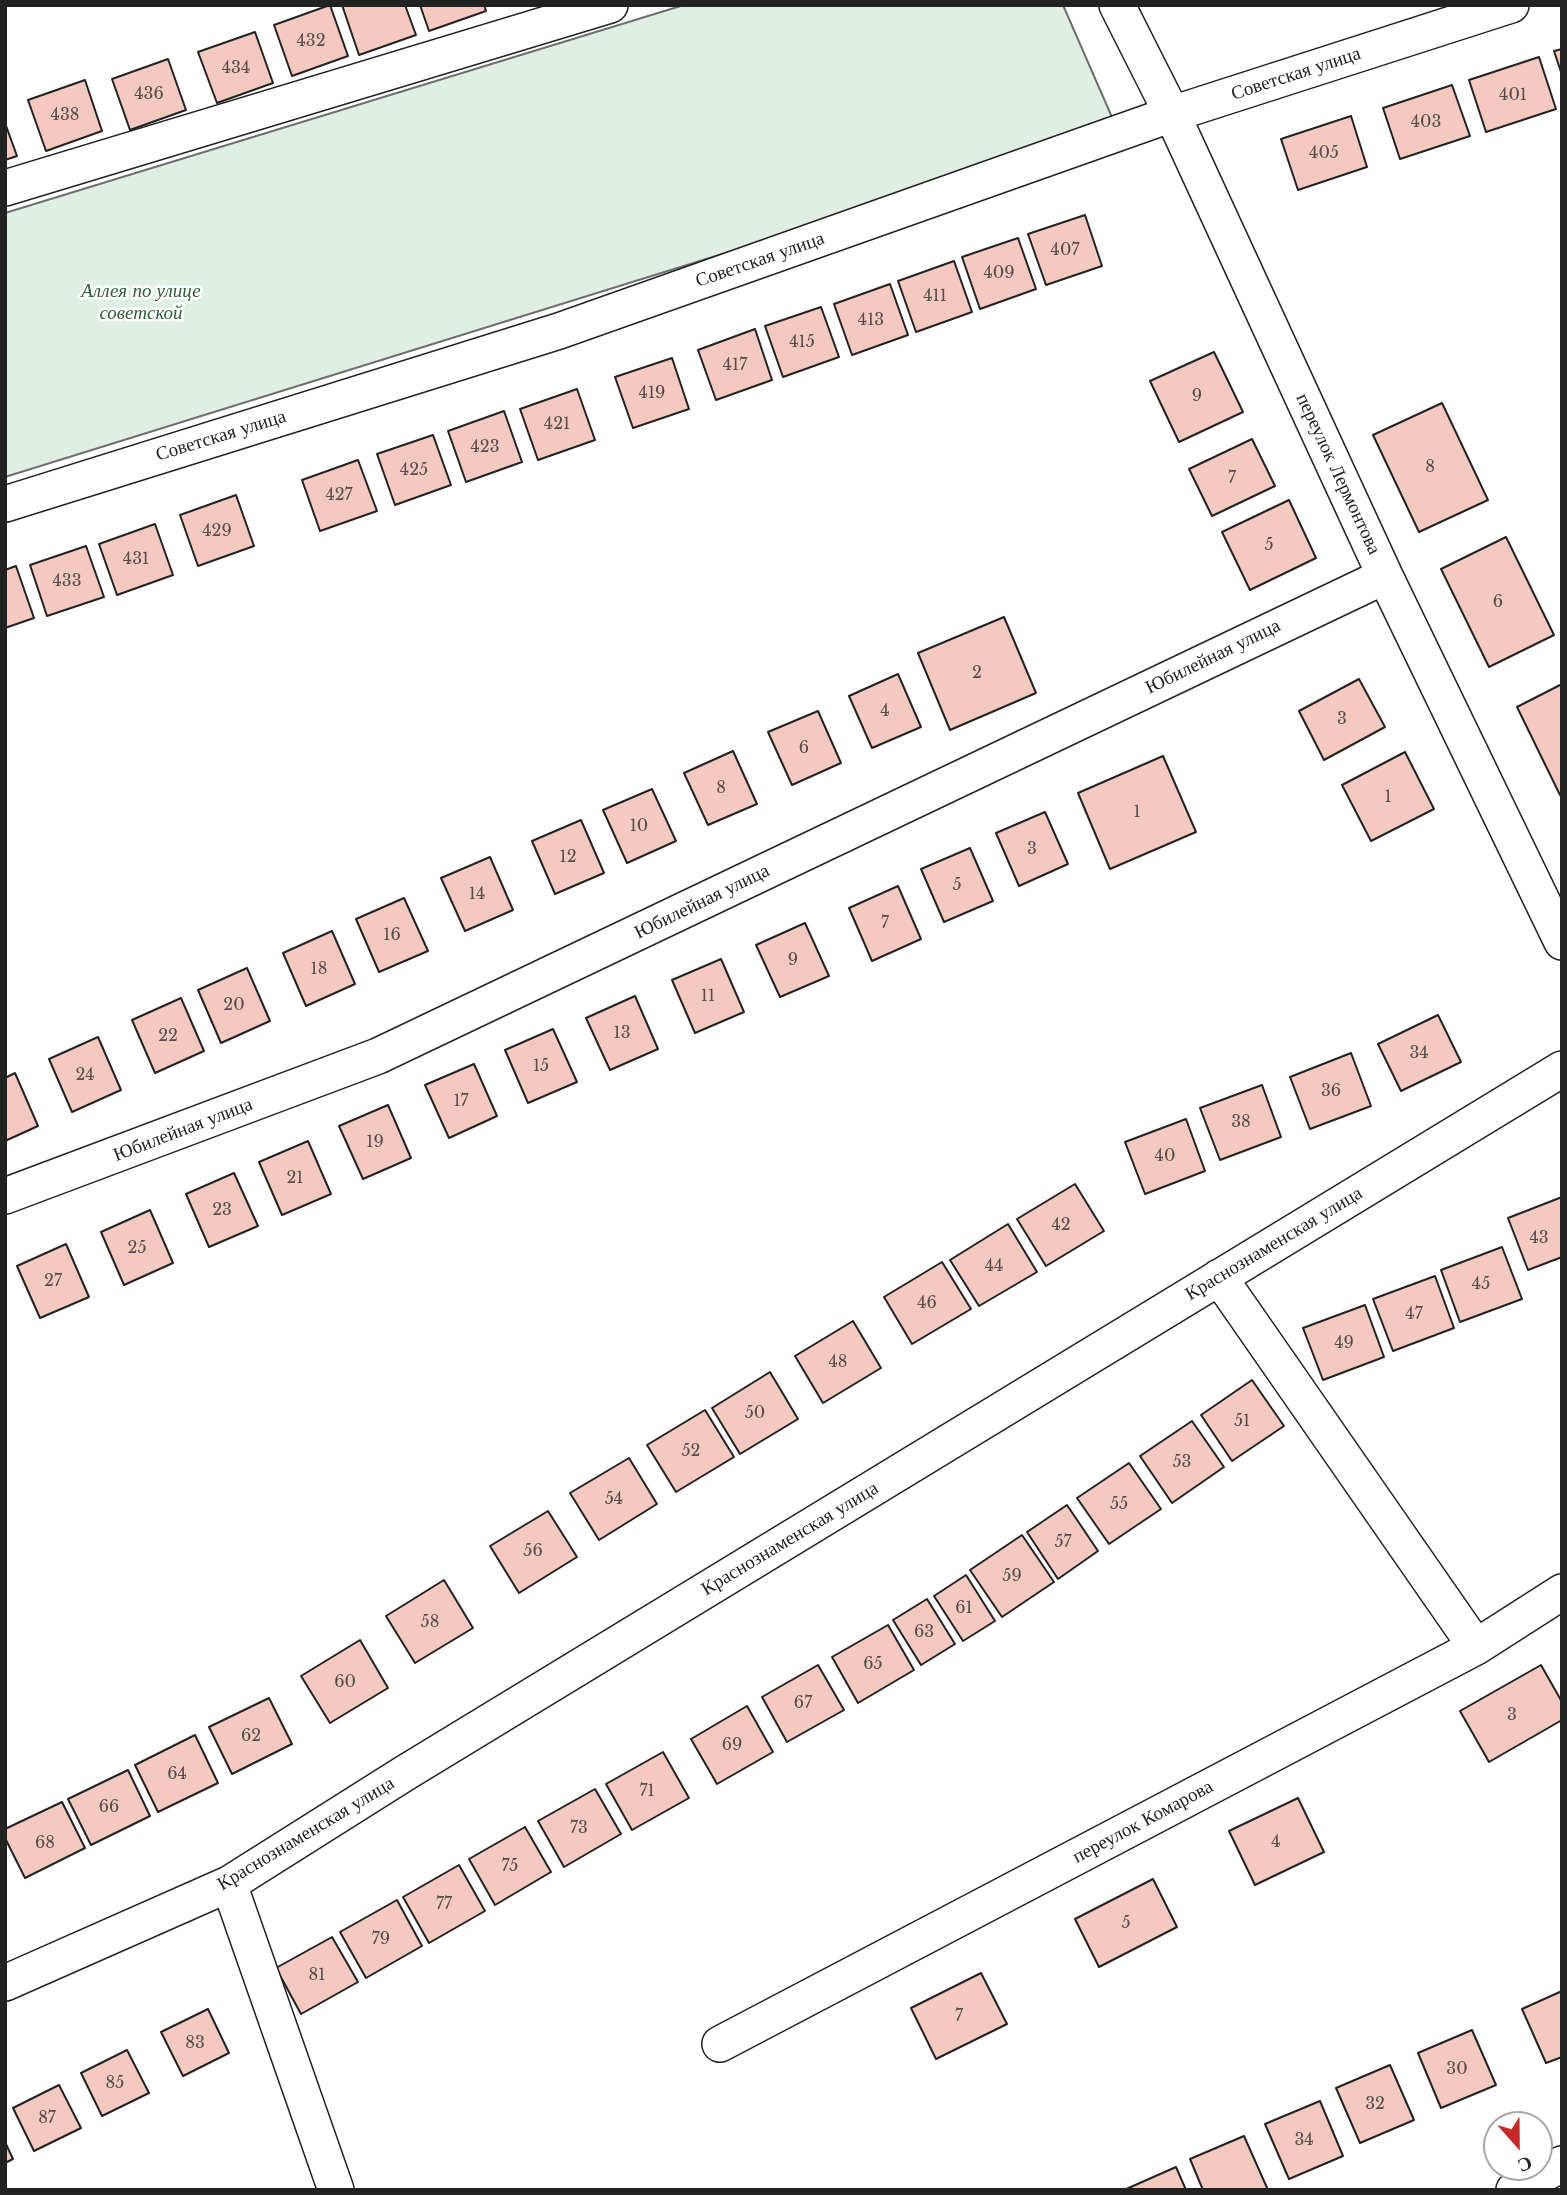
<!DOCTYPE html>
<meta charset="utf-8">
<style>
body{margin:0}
#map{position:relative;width:1567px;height:2195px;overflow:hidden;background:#fff;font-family:"Libre Baskerville",serif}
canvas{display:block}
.frame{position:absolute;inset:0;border:7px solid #222;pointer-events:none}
.north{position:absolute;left:1483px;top:2111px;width:70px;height:70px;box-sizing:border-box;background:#fff;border:2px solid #a7a7a7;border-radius:50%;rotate:159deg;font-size:19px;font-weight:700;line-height:28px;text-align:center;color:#222}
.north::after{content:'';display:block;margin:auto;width:24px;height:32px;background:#c62828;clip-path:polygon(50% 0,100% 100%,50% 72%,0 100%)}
</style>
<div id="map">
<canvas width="1567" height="2195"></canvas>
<div class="frame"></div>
<div class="north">С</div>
</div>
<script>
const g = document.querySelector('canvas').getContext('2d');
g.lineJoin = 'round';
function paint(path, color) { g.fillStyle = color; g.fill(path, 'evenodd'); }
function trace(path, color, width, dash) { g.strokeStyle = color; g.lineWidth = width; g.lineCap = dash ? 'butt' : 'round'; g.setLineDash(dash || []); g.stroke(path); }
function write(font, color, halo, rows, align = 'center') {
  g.font = font + ' "Libre Baskerville",serif'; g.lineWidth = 5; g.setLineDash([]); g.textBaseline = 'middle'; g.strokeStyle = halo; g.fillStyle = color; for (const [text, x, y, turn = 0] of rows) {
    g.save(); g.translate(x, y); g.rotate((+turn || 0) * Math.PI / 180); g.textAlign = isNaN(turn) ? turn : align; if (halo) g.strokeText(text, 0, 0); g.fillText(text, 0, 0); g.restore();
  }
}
const green = new Path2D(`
 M684,5H1063L1118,131L5,477V213Z`);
paint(green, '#e0efe3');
trace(green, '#6f6f6f', 2);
const building = new Path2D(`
 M330,5L348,56L292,76L274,25Z
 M342,5H405L416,35L359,55Z
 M420,5H484L486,11L429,31Z
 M255,32L273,83L217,103L198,52Z
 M1562,49V75L1554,51Z
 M1539,57L1556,109L1486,132L1469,80Z
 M168,59L186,110L130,130L112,79Z
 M85,80L102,131L46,151L28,100Z
 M1452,85L1470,136L1400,159L1383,108Z
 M1351,116L1367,167L1298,190L1281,139Z
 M5,123L17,156L5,160Z
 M1085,215L1102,266L1046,285L1028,234Z
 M1018,238L1036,289L980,309L962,257Z
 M954,261L972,312L916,332L898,281Z
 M890,284L908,335L852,355L834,304Z
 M821,307L839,357L783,377L765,326Z
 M755,329L772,380L716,400L698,350Z
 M1214,352L1243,412L1179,442L1150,381Z
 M672,358L689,409L633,428L615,377Z
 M577,389L595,440L538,460L520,409Z
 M1442,403L1488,500L1419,532L1373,435Z
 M504,411L522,462L466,482L448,431Z
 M433,435L451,485L395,505L377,454Z
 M1252,439L1275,486L1212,516L1189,469Z
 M358,460L377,511L320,531L302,480Z
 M236,495L254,546L198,566L180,515Z
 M1289,500L1316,558L1250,590L1222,532Z
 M155,524L173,575L117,595L99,544Z
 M1506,537L1554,635L1489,667L1441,569Z
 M86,546L104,597L47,616L30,565Z
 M16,566L34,618L5,628V570Z
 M1004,617L1036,693L950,730L918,653Z
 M898,674L921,727L872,748L849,696Z
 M1359,679L1385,727L1324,760L1299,711Z
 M1562,684V795H1560L1517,707Z
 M818,711L841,763L792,785L768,732Z
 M733,751L757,804L708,825L684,773Z
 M1405,752L1434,809L1371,841L1342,785Z
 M1163,756L1196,832L1110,869L1078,793Z
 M652,789L676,841L627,863L603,810Z
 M1045,812L1068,864L1019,886L996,833Z
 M581,820L604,873L555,894L532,841Z
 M970,848L993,901L944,922L921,869Z
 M490,857L513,910L465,931L441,878Z
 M898,886L921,939L872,961L849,908Z
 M404,898L428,951L379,972L356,919Z
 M805,923L829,976L780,997L756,945Z
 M332,931L355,984L306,1006L283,953Z
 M721,959L744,1012L695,1033L672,980Z
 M247,968L270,1021L221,1043L198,990Z
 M635,996L658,1049L610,1070L586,1018Z
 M181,998L204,1051L155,1073L132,1020Z
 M1438,1015L1461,1062L1401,1091L1378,1044Z
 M553,1029L577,1082L528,1103L505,1050Z
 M98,1037L121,1090L72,1112L49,1059Z
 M1351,1053L1371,1106L1310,1129L1290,1077Z
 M474,1064L497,1116L449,1138L425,1085Z
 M15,1073L38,1126L5,1141V1078Z
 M1262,1085L1281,1137L1220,1160L1200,1108Z
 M388,1105L411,1158L363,1179L339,1126Z
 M1186,1119L1205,1171L1145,1194L1125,1142Z
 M308,1141L331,1194L282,1215L259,1162Z
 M234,1173L258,1226L209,1247L186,1194Z
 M1075,1184L1104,1231L1046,1266L1017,1219Z
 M1562,1197V1257L1528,1270L1508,1218Z
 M150,1210L173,1263L124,1285L101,1232Z
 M1008,1224L1037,1272L979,1306L950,1260Z
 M66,1244L89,1297L40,1318L17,1266Z
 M1502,1247L1522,1299L1460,1322L1441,1270Z
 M942,1262L971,1309L912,1344L884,1297Z
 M1435,1276L1454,1328L1393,1351L1373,1299Z
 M1365,1305L1384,1357L1323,1380L1303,1328Z
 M853,1321L881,1368L823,1403L795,1356Z
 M770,1372L798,1419L740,1454L712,1408Z
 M1252,1380L1284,1426L1232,1461L1201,1415Z
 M705,1410L734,1457L676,1492L647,1445Z
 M1192,1421L1224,1467L1172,1503L1140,1456Z
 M629,1458L657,1504L599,1540L570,1493Z
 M1129,1463L1161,1509L1109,1544L1077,1498Z
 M1067,1505L1098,1551L1058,1579L1027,1532Z
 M548,1511L577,1557L519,1593L490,1546Z
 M1022,1535L1054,1582L1002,1617L970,1570Z
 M966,1575L995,1621L963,1641L934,1596Z
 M444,1580L473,1628L415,1663L386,1616Z
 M927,1599L955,1644L921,1665L893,1620Z
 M888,1625L914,1670L858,1703L832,1657Z
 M360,1640L388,1688L330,1723L301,1676Z
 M818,1665L844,1710L787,1742L762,1697Z
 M1541,1665L1562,1702V1720L1489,1762L1460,1711Z
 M269,1698L292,1744L232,1774L209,1727Z
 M747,1706L773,1752L717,1784L691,1739Z
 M195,1735L218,1783L158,1812L135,1765Z
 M663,1752L689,1798L632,1830L606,1784Z
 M128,1770L150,1816L91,1845L68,1799Z
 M595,1789L621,1834L564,1867L538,1821Z
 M1298,1798L1324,1852L1255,1885L1229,1831Z
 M62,1802L85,1848L25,1878L5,1838V1829Z
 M525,1827L551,1872L495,1905L469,1859Z
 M459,1865L485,1911L429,1943L403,1897Z
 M1153,1879L1177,1927L1099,1967L1075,1919Z
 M397,1900L422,1946L366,1978L340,1932Z
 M332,1937L358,1982L301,2014L276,1968Z
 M981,1973L1007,2024L936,2059L911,2008Z
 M1562,1991V2057L1546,2063L1522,2009Z
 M208,2009L229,2053L183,2076L161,2032Z
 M1472,2030L1496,2085L1441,2108L1418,2053Z
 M127,2050L149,2093L102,2116L81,2073Z
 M1390,2065L1414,2120L1360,2143L1336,2088Z
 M59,2085L81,2128L34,2151L13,2108Z
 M1320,2101L1343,2156L1289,2179L1265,2124Z
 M1244,2136L1268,2190H1203L1190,2159Z
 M5,2142L13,2159L5,2163Z
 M1176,2167L1186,2190H1124Z`);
paint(building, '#f3c9c0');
trace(building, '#222', 2);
const minor = new Path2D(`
 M1117,5L1172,114L1385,576L1562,942
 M5,188L610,5
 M5,504L559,331L1172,114L1511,5
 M5,1196L378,1056L1385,576
 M1219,1277L1476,1647
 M229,1884L336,2190
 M5,1983L229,1884L405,1773L1562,1069
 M720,2044L1476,1647L1562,1592
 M1514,2190L1562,2164`);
trace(minor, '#222', 38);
trace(minor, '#fff', 35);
write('16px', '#564c4a', null, [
 ["432",311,41],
 ["434",236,68],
 ["436",149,94],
 ["401",1513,95],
 ["438",65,115],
 ["403",1426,122],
 ["405",1324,153],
 ["407",1065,250],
 ["409",999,273],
 ["411",935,296],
 ["413",871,320],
 ["415",802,342],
 ["417",735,365],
 ["419",652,393],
 ["9",1197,396],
 ["421",557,424],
 ["423",485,447],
 ["8",1430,467],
 ["425",414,470],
 ["7",1232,478],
 ["427",339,495],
 ["429",217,531],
 ["5",1269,545],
 ["431",136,559],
 ["433",67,581],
 ["6",1498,602],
 ["2",977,673],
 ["4",885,711],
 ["3",1342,719],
 ["6",804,748],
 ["8",721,788],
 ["1",1388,797],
 ["1",1137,812],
 ["10",639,826],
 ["3",1032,849],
 ["12",568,857],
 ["5",957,885],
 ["14",477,894],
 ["7",885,923],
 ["16",392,935],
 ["9",793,960],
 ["18",319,969],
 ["11",708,996],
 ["20",234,1005],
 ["13",622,1033],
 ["22",168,1036],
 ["34",1419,1053],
 ["15",541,1066],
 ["24",85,1075],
 ["36",1331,1091],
 ["17",461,1101],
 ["38",1241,1122],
 ["19",375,1142],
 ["40",1165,1156],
 ["21",295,1178],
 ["23",222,1210],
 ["42",1061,1225],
 ["43",1539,1238],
 ["25",137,1248],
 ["44",994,1266],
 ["27",53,1281],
 ["45",1481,1284],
 ["46",927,1303],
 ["47",1414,1314],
 ["49",1344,1343],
 ["48",838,1362],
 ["50",755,1413],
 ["51",1242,1421],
 ["52",691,1451],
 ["53",1182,1462],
 ["54",614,1499],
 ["55",1119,1504],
 ["57",1063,1542],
 ["56",533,1551],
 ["59",1012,1576],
 ["61",964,1608],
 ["58",430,1622],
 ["63",924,1632],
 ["65",873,1664],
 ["60",345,1682],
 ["67",803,1703],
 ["3",1512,1715],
 ["62",251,1736],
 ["69",732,1745],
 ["64",177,1774],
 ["71",647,1791],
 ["66",109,1807],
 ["73",579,1828],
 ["4",1276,1842],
 ["68",45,1843],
 ["75",510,1866],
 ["77",444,1904],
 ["5",1126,1923],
 ["79",381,1939],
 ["81",317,1975],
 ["7",959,2016],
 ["83",195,2043],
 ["30",1457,2069],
 ["85",115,2083],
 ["32",1375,2104],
 ["87",47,2118],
 ["34",1304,2140]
]);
write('19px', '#222', '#fff', [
 ["Советская улица",1296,74,-18],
 ["Советская улица",760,260,-19],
 ["Советская улица",221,436,-17],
 ["переулок Лермонтова",1338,474,65],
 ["Юбилейная улица",1213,657,-26],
 ["Юбилейная улица",702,902,-26],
 ["Юбилейная улица",183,1130,-21],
 ["Краснознаменская улица",1274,1244,-31],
 ["Краснознаменская улица",790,1539,-31],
 ["переулок Комарова",1143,1822,-28],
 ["Краснознаменская улица",306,1834,-31]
]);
write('italic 19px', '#2f5e38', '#fff', [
 ["Аллея по улице",141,292],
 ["советской",141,314]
]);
</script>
